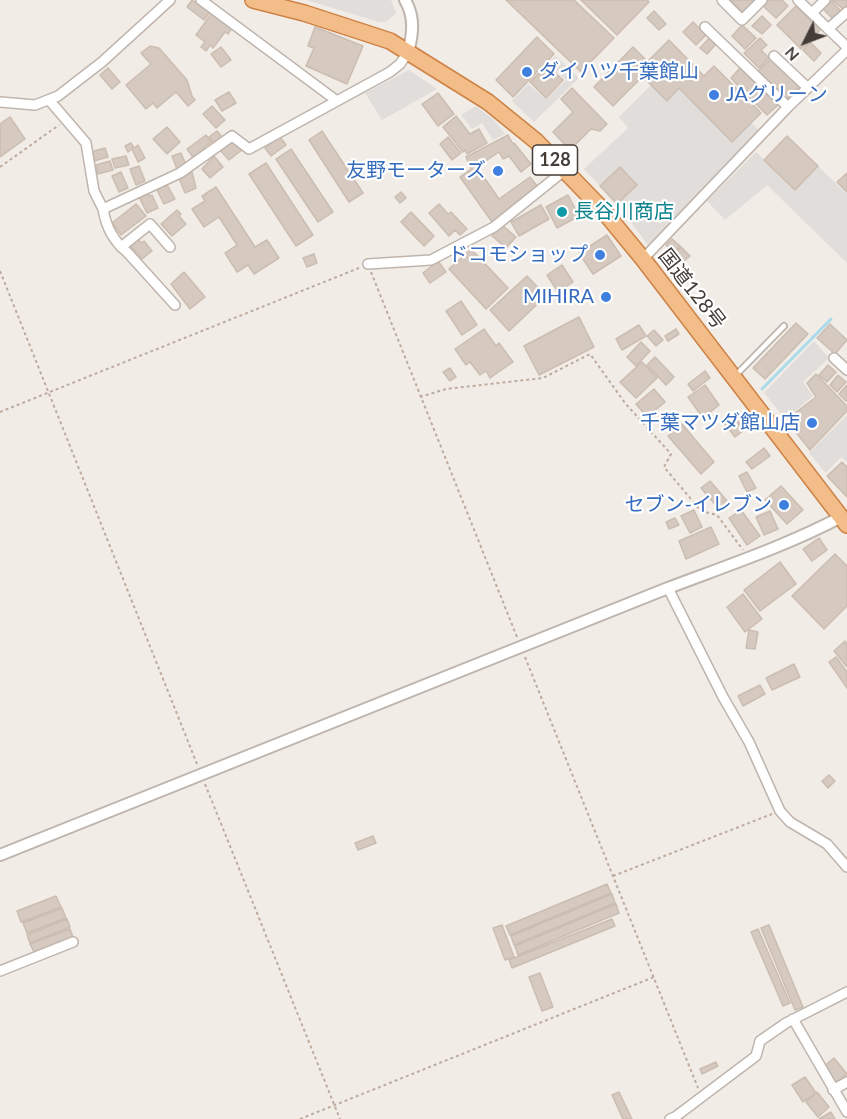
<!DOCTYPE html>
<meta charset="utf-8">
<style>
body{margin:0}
#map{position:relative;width:847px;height:1119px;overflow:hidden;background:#f2ece7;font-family:Lato,sans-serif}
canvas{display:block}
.north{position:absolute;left:775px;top:12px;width:60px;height:60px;-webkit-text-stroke:4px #fff;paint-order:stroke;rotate:228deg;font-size:16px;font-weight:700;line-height:24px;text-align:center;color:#443c37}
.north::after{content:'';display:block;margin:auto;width:21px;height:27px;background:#443c37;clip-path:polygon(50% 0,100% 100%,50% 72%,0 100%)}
</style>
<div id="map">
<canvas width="847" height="1119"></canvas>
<div class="north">N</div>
</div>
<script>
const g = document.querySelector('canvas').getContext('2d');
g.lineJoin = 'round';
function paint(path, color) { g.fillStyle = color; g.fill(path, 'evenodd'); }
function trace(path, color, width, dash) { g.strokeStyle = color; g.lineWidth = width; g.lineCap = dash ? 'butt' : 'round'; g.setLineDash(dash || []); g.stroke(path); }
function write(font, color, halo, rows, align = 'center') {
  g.font = font + ' Lato,"Noto Sans JP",sans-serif'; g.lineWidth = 4.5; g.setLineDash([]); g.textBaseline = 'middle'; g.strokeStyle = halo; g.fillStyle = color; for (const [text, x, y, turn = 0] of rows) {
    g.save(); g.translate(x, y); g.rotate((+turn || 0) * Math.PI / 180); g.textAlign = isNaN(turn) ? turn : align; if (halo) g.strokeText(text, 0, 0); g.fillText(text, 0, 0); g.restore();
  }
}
paint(new Path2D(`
 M306,0H391L396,13L386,22H379Z
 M556,56L579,78L534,122L512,101L528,84L546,99L566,80L548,63Z
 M409,70L437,89L382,120L365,93Z
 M651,85L667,100L679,88L732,142L751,123L760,131L648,245L617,204L637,185L620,167L600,186L584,169L628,128L619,117Z
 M476,106L495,121L505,134L493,140L482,123L472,129L461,115Z
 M756,152L795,189L818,166L847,194V263L767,185L725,220L707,201Z
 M814,341L829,358L803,382L813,396L785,419L764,393Z
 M847,415V462L841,457L826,473L809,453Z`), '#e0dddb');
trace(new Path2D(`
 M762,389L831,319`), '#a9dbe9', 3);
const building = new Path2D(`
 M192,0L210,12L204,20L187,7Z
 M506,0H574L614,38L581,72Z
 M581,0H647L649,2L617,35Z
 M731,0H754V1L742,12Z
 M767,0H782L788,6L776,18L762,5Z
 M832,0H847V7L844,10Z
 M831,1L842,12L834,20L823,9Z
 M796,6L820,30L801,49L777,25Z
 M654,11L666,24L659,30L647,18Z
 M212,13L232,28L228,34L225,32L213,48L210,45L206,51L201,47L205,42L196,35Z
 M762,16L771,25L762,34L752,26Z
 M693,22L706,35L696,45L683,32Z
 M742,25L756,38L745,49L732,36Z
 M315,27L363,46L347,84L306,66L314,48L308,46Z
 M711,36L718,42L707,54L700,48Z
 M537,37L554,54L513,97L496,80Z
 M760,38L767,45L761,50L769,58L759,68L744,53Z
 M669,40L704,76L714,66L761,113L732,142L679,88L667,101L645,79L655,68L648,61Z
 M810,42L821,53L814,61L803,50Z
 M150,46L159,48L187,80L192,96L195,100L188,106L176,92L157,108L153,103L146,109L126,85L151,64L141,53Z
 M221,47L231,60L221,67L211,54Z
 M633,47L645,59L638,66L645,74L613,106L594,87Z
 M772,58L800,87L785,101L757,72Z
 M547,65L563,80L546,98L530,82Z
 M108,68L120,82L112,89L100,75Z
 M740,68L757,85L747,95L731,78Z
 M758,86L778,105L767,115L748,96Z
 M572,88L607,124L600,131L591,129L570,150L553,132L573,112L561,99Z
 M229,92L236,103L222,111L215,100Z
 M438,93L454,114L438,126L422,104Z
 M212,106L225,120L216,128L203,114Z
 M456,116L470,134L479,129L487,143L467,154L465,150L463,152L443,127Z
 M10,117L25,139L0,157V124Z
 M167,127L180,142L167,154L153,139Z
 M217,131L223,138L215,145L209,137Z
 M322,131L363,193L349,202L309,140Z
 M206,135L211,142L203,148L206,152L195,160L187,149Z
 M508,135L513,144L514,143L531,164L521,172L509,156L503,159L499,152L477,167L499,199L530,177L538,187L492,222L460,177L471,169L466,157Z
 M787,136L818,166L795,190L764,160Z
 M280,137L286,145L271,156L265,148Z
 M448,137L461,153L452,160L440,144Z
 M233,139L242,150L229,160L220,150Z
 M131,143L134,148L138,145L145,158L138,162L132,149L128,152L125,146Z
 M105,148L108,157L94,161L91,152Z
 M291,149L333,212L318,222L276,159Z
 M181,153L186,165L177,169L172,156Z
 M126,156L129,165L115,168L112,159Z
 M214,156L223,167L210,178L202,169Z
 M110,161L113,170L98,174L96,165Z
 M266,163L313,235L296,246L249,174Z
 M139,166L145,181L136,185L130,169Z
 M620,167L637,185L617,204L600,186Z
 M121,172L128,188L119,192L112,176Z
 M192,172L196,188L185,193L179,178Z
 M847,173V192L837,182Z
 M166,183L175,199L164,204L156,188Z
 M216,187L255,247L267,240L279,258L254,274L248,265L237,272L225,253L237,245L219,217L204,227L192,209L205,201L202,196Z
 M401,192L406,198L400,203L395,197Z
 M148,193L149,196L152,195L158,208L147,213L139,197Z
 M568,195L579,216L557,228L546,207Z
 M136,204L146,216L121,235L112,223Z
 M439,204L448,214L451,212L467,229L460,235L455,230L449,236L429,213Z
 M541,205L549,219L519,236L511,222Z
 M177,210L181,214L179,216L186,224L172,236L161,224Z
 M411,212L434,236L424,246L401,222Z
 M502,225L516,237L506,248L492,236Z
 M607,235L621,256L593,274L579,253Z
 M137,237L141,243L144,241L152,251L142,259L129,244Z
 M672,239L680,246L674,253L666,245Z
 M681,247L690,256L683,262L675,254Z
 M471,249L508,288L486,309L449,269Z
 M314,254L317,263L307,267L303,258Z
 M438,261L446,272L430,283L423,273Z
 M562,265L573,282L558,292L547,275Z
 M184,272L205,297L190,309L171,284Z
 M527,276L546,296L509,331L490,310Z
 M461,301L477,325L462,335L446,311Z
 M579,317L594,347L539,375L524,346Z
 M796,323L808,334L765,379L753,368Z
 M830,324L847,340L835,354L817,338Z
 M639,325L646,336L622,350L616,339Z
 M484,329L496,346L499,343L513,362L490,378L486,371L480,375L470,362L466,365L455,349Z
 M676,329L679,334L668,341L665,336Z
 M654,330L663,340L656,346L647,336Z
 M641,342L650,351L636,366L627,357Z
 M655,357L674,377L666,385L647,365Z
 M642,362L657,378L636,398L620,382Z
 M828,365L836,372L827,382L819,375Z
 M450,368L456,377L450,381L443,372Z
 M705,371L710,378L693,391L688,384Z
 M816,374L847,406V411L810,450L791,426L795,421L791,416L816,397L807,383Z
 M838,375L846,382L837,392L830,385Z
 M705,385L719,405L703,418L688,397Z
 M847,385V400L846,401L839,394Z
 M654,389L665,402L647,417L636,404Z
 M734,416L744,430L735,437L724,423Z
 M682,424L714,462L701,474L668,436Z
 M764,448L770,456L752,469L746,462Z
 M842,462L847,467V497L827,476Z
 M747,472L756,488L747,492L739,476Z
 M710,481L728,502L719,509L701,488Z
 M781,486L803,510L787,524L765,500Z
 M694,510L702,527L690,533L681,516Z
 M741,510L760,536L747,545L729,518Z
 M770,511L778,529L764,535L756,517Z
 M675,518L679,525L669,529L666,522Z
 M711,527L719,544L686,559L679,541Z
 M819,538L827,550L812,561L803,549Z
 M835,554L847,566V606L824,629L792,596Z
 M780,562L796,584L760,611L744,590Z
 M743,594L762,619L745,632L727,607Z
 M749,630L758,632L755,649L746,648Z
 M845,641L847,644V667L834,651Z
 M836,657L847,672V688L829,662Z
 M794,664L800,677L772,690L766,678Z
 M760,685L765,694L743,706L738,696Z
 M829,775L835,781L828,788L822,781Z
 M373,836L376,843L358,850L355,843Z
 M607,884L611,893L510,935L506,926Z
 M612,894L615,903L514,945L511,936Z
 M56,896L61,907L21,922L17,911Z
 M616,904L619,913L518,955L515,946Z
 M62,908L66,918L27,933L23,923Z
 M67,919L70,927L30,943L27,935Z
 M612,919L615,926L512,968L509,960Z
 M502,925L514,957L505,960L493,928Z
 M769,925L803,1007L795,1010L761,928Z
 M70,929L73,937L34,952L30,944Z
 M758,929L790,1003L783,1006L751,932Z
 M540,973L553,1007L542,1011L529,977Z
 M834,1058L847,1074L836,1084L823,1067Z
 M716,1062L718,1066L702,1074L700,1069Z
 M805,1077L816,1093L803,1102L792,1085Z
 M619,1092L632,1119H623L612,1095Z
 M817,1092L829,1107L818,1117L806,1102Z
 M831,1112L835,1119H819Z`);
paint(building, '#d5c9c0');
trace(building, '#ccbdb1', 1.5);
const service = new Path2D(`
 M736,375L784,326`);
const minor = new Path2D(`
 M201,0L337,101
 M722,0L742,20L762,0
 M798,0L847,47
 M812,13L825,0
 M705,27L788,107
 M828,29L847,12
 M774,56L808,88
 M50,101L86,143L94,191L103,209L180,173L232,136L249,149L390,72L400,64L408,52
 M0,102L35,105L58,96L102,62L170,0
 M103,209C106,227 113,241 127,252L175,305
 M121,247L150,224L170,247
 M643,259L788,107L847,50
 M368,264L431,260L494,227L565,170
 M834,358L847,370
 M668,588L723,697L749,742L780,811L790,822L827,844L847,867
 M0,971L73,942
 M793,1019L847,1112
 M833,1090L847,1082
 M670,1119L675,1117L756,1056L760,1041L786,1023L847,992`);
const tertiary = new Path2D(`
 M405,0C415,17 413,34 408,52
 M0,855L668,588C726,566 786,546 841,517`);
const trunk = new Path2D(`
 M253,0L304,13L390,41L488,102L536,141L601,208L643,259L847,525`);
trace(service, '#bfb5ad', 8);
trace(minor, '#bfb5ad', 12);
trace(tertiary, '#bfb5ad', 14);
trace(trunk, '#ce8245', 18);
trace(new Path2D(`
 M0,167L59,125
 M0,271L197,764
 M371,272L517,637
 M420,397L446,389L543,378L590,354L625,403L671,454L664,467L701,511L717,515L743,550
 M0,412L359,268
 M525,657L698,1088
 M205,784L340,1119
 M613,876L772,814
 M300,1119L654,977`), '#bdac9d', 2, [3, 3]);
trace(service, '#fff', 4.5);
trace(minor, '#fff', 9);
trace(tertiary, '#fff', 10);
trace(trunk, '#f2bd88', 15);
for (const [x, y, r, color] of [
 [527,72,6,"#3f7fe0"],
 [714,95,6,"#3f7fe0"],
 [498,171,6,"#3f7fe0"],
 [562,212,6,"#0f9aa8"],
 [600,255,6,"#3f7fe0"],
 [606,297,6,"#3f7fe0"],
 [812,423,6,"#3f7fe0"],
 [784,505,6,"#3f7fe0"]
]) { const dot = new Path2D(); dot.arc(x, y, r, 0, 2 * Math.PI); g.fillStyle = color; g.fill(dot); trace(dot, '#fff', 2); }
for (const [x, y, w] of [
 [555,160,45]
]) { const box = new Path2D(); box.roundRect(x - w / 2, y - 15, w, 30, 4.5); g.fillStyle = '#fff'; g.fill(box); trace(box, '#443c37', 1.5); }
write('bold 18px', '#443c37', null, [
 ["128",555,160]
]);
write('20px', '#366cbe', '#fff', [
 ["ダイハツ千葉館山",539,72,"left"],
 ["JAグリーン",726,95,"left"],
 ["友野モーターズ",486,171],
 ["ドコモショップ",588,255],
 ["MIHIRA",594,297],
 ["千葉マツダ館山店",800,423],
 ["セブン-イレブン",772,505]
], 'right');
write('20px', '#0d838f', '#fff', [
 ["長谷川商店",574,212]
], 'left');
write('20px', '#443c37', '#fff', [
 ["国道128号",692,289,52]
]);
</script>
